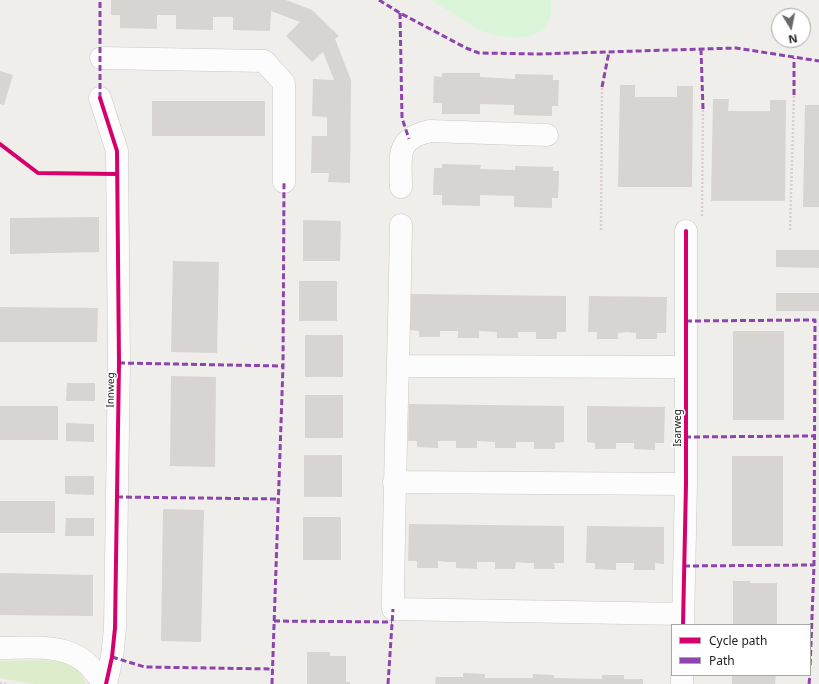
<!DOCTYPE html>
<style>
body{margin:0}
#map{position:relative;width:819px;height:684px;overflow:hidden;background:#f0eeeb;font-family:"Noto Sans",sans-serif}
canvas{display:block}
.legend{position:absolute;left:671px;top:624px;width:140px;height:52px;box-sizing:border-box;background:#fff;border:1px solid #a7a7a7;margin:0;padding:5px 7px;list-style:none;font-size:12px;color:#222}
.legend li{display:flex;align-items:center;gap:8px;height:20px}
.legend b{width:20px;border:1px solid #a7a7a7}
.north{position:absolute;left:771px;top:8px;width:40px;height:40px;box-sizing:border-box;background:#fff;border:1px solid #a7a7a7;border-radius:50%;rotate:170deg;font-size:11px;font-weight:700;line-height:16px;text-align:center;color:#222}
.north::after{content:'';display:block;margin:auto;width:14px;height:18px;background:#6a6968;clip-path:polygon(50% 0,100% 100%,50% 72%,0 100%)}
</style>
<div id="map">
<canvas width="819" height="684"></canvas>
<ul class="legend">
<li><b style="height:5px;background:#d6006c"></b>Cycle path</li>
<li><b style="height:5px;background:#8e44ad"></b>Path</li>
</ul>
<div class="north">N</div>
</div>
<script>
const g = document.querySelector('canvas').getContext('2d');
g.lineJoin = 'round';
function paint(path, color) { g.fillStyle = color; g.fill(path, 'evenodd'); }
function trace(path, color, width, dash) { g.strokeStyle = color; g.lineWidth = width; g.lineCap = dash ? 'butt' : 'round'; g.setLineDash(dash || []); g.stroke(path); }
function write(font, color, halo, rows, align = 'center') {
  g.font = font + ' "Noto Sans",sans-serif'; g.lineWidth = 3; g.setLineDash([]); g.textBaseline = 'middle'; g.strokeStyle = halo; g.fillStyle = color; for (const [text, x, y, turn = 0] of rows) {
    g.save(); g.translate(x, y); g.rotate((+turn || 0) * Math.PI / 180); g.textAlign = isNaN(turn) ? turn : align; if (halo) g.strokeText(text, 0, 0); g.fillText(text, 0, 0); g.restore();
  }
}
paint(new Path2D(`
 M0,661C18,661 63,657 76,668C81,672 84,679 86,684H35L0,678Z`), '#ddeccb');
paint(new Path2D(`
 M431,0H551C557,43 513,41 484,32C479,30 473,26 468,23C456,15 444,8 431,0Z`), '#daf5da');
paint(new Path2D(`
 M111,0H286L312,10L339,36L335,39L351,80L350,183L328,182L329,173H311L312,136H327V117L312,116L313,79L334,80L323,52L312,62L286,36L300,22L271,11L270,31L233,30V17H213V30L176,29V15H157V29L120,28V15H111Z
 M0,71L13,75L4,105L0,104Z
 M442,73H480V77L515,79V74L553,75V80H559L558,106H552V116L514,115V105L480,104V114H442V103H433L434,76L442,77Z
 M620,85H635V97H677V86H693L692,187H618Z
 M713,99H729L728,111H770V100H786L785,201H711Z
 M152,101H265V136H152Z
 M805,105H819V207H803Z
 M442,164L481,165L480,169L515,170V166L553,167V171H559L558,198H552V208L514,207V196L480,195V206L442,205V195H433L434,168H442Z
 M99,217V252L10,254V218Z
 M303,220L341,221L340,261H303Z
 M776,250H819V268L776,267Z
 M173,261L219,262L217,353L171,352Z
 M299,281H337V321H299Z
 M776,293H819V311H776Z
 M411,294L566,296V332H557V339H536V332H518V338H497V332L479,331V338H458V331H440V337H419V331L410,330Z
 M589,296L667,297L666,333H657V339H636V333L627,332L618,333V339H597V332H588Z
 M0,307L98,308L97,342H0Z
 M733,331H784V420H733Z
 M305,335H343V377H305Z
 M171,376L216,377L215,467L170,466Z
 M67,383H95V401H66Z
 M305,395H343V438H305Z
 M409,404L564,406V442L555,443V449H534V442H516V448H495V442L477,441V448H456V441H438V448L417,447V441H408Z
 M0,406H58V440H0Z
 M587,406L665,407L664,443H655V450L634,449V443H616V449H595V443L587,442Z
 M66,423L94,424V442L66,441Z
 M304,455H342V497H304Z
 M732,456H783V546H732Z
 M65,476H94V495L65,494Z
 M0,501H55V533H0Z
 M163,509L204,510L201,642L161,641Z
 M303,517H341V560H303Z
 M66,518H94V536H65Z
 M409,524L564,526V563H554L555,569H534V563H525L516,562L515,569H495V562H477V569L456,568V562H447L438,561V568H417V561H408Z
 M587,526L664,527V564L655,563V570H634V563H616V570L595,569V563H586Z
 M0,573L93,575V616L0,615Z
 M733,581H750V583H777V625H733Z
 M307,652H330V656H346V682H350V684H307Z
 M463,673L485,674V678H533V674L554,675V678L602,679V675H624V679H643V684H435L436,677H463Z
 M732,675H776L775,684H732Z`), '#d7d4d2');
const minor = new Path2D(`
 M101,58L264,61L284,83V182
 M100,98L117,151L119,363L115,628L112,657L106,684
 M401,187C401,158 394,139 430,131L547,135
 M401,225C399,353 394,481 393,609L683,614
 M398,366L686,367
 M394,482L686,484
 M683,625L686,484V231
 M0,648C27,648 61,643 84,661C92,667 98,676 104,684
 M682,684V675`);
trace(minor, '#c9c8c7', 23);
trace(new Path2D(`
 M702,216L703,109
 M601,230L602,87
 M790,230L794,95
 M0,683L6,684`), '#dccecd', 2.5, [2, 2]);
trace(minor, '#fdfcfc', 22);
trace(new Path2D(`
 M379,0L400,13L466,48L479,53L540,54L736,48L819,61
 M400,13L402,118L409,139
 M701,49L703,109
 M602,87L609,52
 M794,95V58
 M100,98V0
 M686,321L815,320L814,565L810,668
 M119,363L283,366
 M685,437L814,436
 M117,497L278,499
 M684,566L814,565
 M274,621L392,622
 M112,657L145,667L273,669
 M272,684L283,366L284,182
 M388,684L393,609
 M809,684L810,675`), '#8e44ad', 3, [6, 3]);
trace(new Path2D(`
 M100,98L117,151L119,363L115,628L112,657L106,684
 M0,144L38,173L117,174
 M683,625L686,484V231`), '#d6006c', 4);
write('10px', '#222', '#fff', [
 ["Innweg",111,390,-89],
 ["Isarweg",678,428,-90]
]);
</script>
